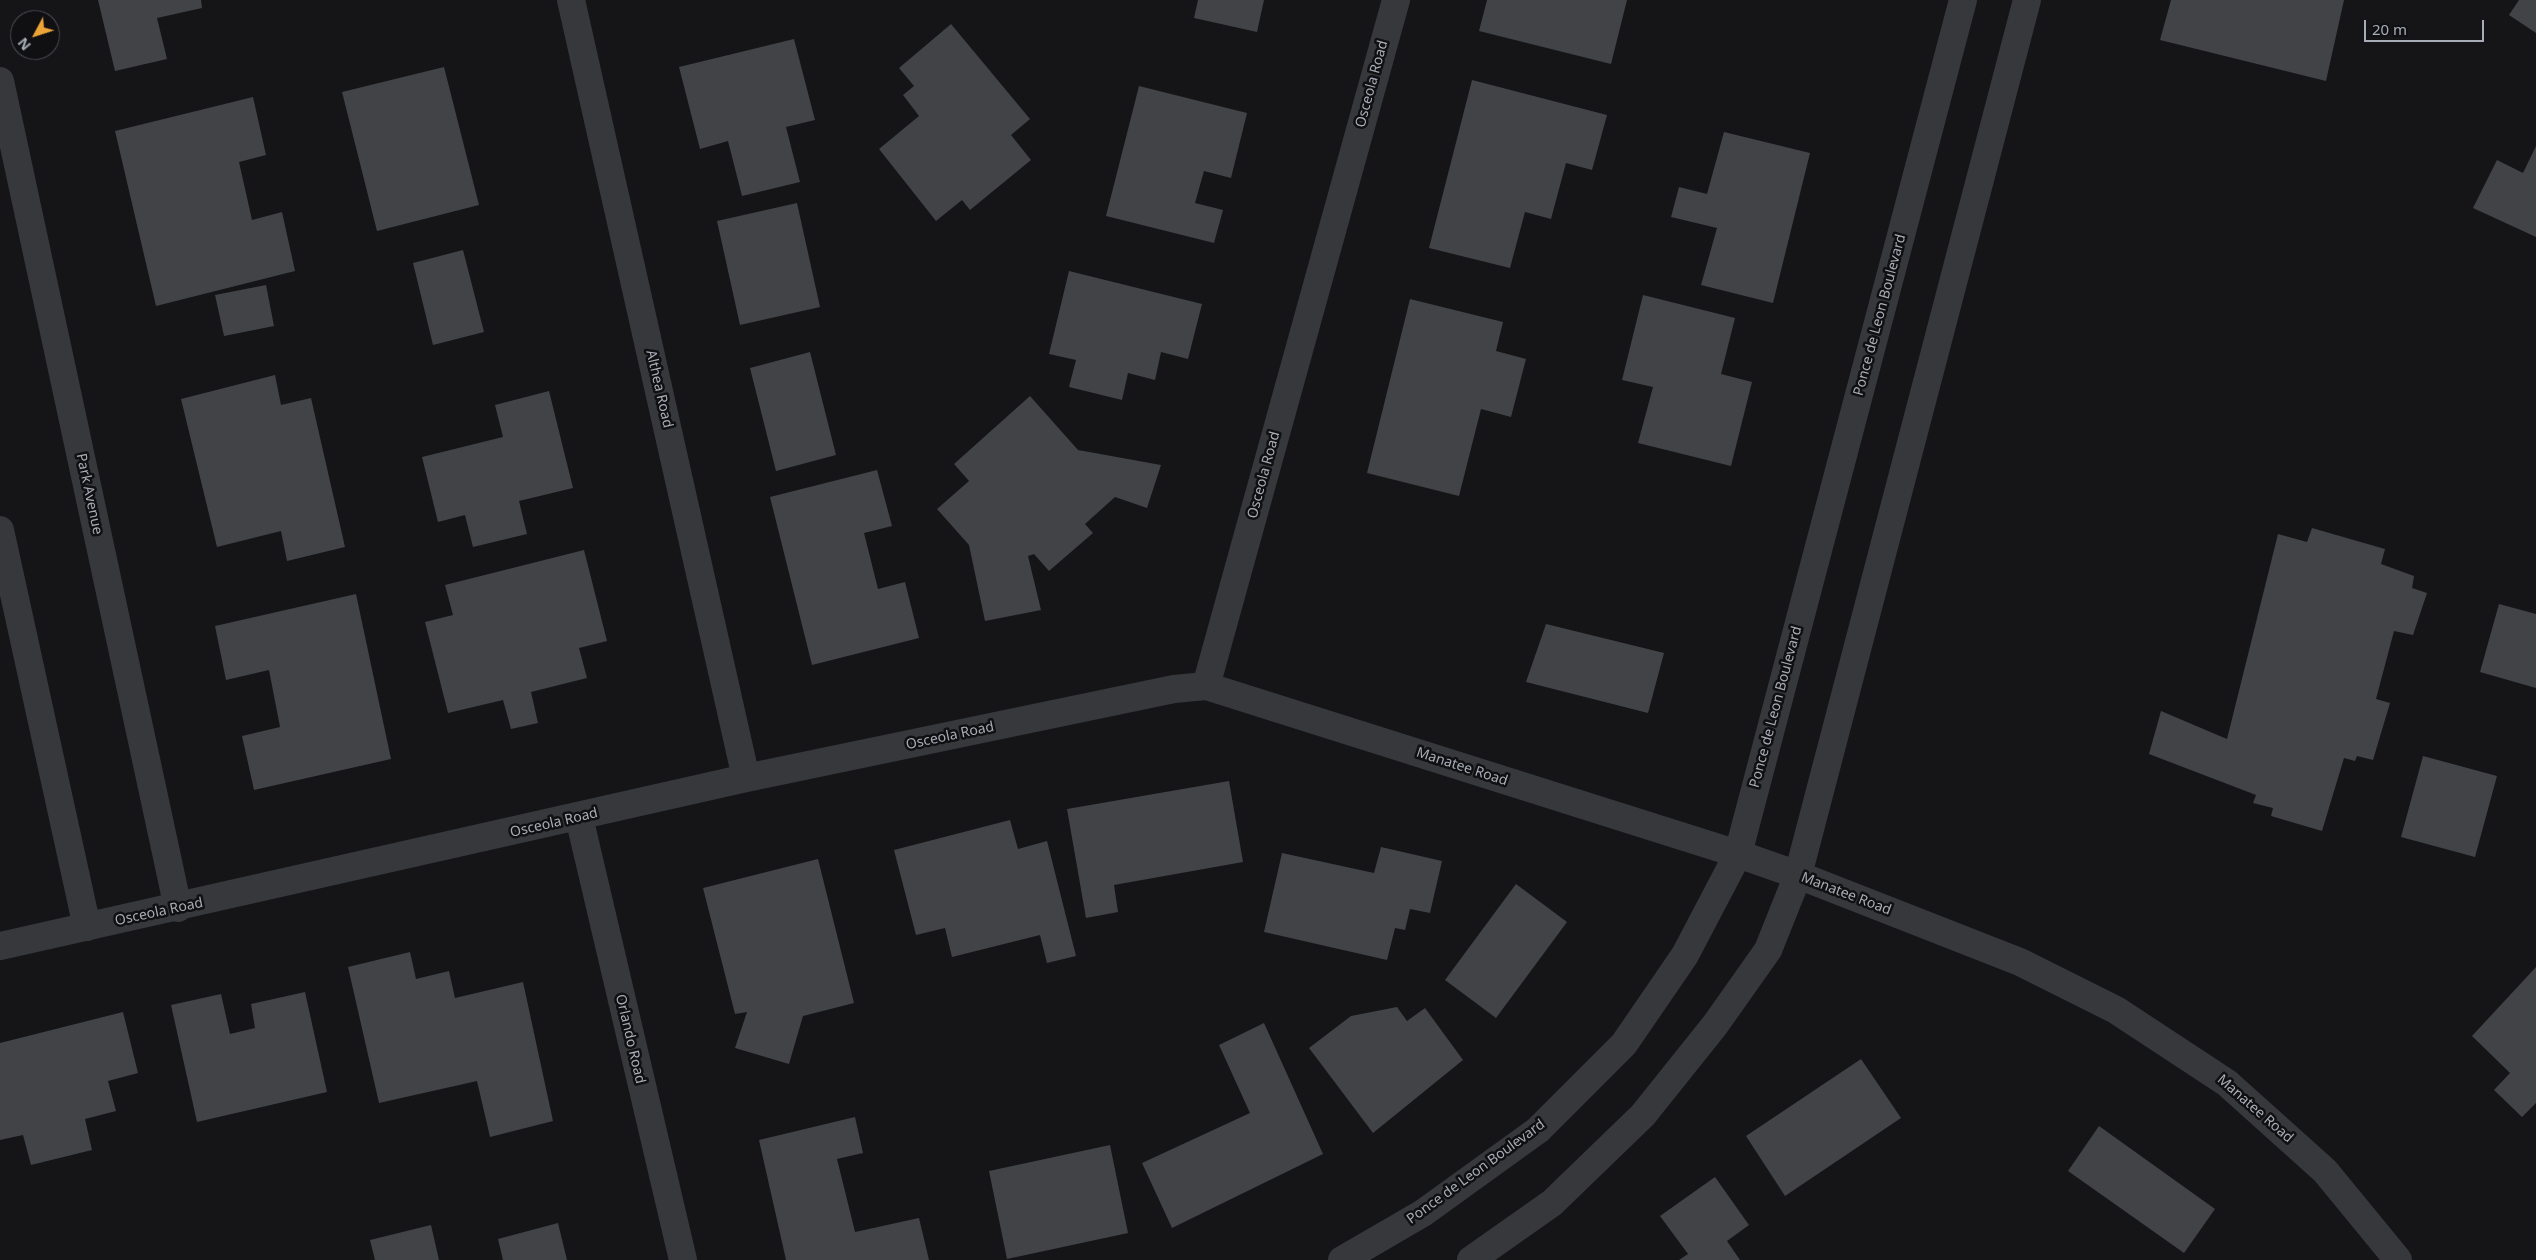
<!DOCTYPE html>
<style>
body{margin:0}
#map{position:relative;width:2536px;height:1260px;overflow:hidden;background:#151517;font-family:"Noto Sans",sans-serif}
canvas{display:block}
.north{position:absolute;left:10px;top:10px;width:50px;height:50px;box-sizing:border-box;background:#101012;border:1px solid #4c4f54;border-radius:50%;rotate:230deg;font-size:14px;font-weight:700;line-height:20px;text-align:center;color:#a7adb7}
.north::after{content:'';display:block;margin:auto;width:18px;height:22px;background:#eca338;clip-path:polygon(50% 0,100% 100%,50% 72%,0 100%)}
.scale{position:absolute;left:2364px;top:20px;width:120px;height:22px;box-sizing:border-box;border:2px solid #a7adb7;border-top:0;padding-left:6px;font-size:15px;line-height:18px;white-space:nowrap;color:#a7adb7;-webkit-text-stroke:4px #101012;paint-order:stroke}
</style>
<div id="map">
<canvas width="2536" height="1260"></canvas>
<div class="north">N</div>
<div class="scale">20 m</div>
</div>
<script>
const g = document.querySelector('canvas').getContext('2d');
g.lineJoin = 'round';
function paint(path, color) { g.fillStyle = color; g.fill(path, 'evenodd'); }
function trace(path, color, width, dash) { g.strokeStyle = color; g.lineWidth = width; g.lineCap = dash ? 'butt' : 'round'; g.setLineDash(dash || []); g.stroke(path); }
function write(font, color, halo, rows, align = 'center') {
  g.font = font + ' "Noto Sans",sans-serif'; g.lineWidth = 5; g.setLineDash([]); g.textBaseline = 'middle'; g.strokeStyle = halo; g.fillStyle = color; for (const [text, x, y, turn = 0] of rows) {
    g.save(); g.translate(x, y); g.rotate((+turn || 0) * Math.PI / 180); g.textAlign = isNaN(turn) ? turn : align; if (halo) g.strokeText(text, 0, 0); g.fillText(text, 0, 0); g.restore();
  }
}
paint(new Path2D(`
 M98,0H201L202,8L157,18L167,59L115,71Z
 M1198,0H1264L1257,32L1194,18Z
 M1487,0H1627L1611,64L1479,31Z
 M2171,0H2344L2326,81L2160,40Z
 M2519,0H2536V33L2509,15Z
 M951,24L1030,119L1011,135L1031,160L970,210L962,200L936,221L879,149L919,116L903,95L914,86L899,68Z
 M794,39L815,120L786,127L800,182L742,196L728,141L700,149L679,67Z
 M444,67L479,205L377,231L342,92Z
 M1472,80L1607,115L1592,170L1566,163L1551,219L1525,212L1510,268L1429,248Z
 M1139,86L1247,113L1231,178L1204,171L1195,203L1223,210L1214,243L1106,216Z
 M253,97L266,155L239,162L252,220L282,212L295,271L156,306L115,131Z
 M1724,132L1810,153L1773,303L1701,285L1717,228L1671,217L1679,187L1707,194Z
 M2536,146V237L2473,208L2497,160L2523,173Z
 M797,203L820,307L740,325L717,221Z
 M463,250L484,332L433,345L413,263Z
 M1069,271L1202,304L1188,359L1161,352L1155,380L1128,373L1122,400L1069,387L1076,360L1049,354Z
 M266,285L274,326L224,336L215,295Z
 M1643,295L1735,318L1721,374L1752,382L1731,466L1638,443L1653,387L1622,380Z
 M1410,299L1503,322L1496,351L1526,359L1511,417L1481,409L1459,496L1367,473Z
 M810,352L836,455L776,471L750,368Z
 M275,375L281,405L311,398L345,547L287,561L281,531L217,547L181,399Z
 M549,391L573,488L519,501L527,534L473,547L465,515L438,522L422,457L503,437L495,405Z
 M1030,396L1078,450L1161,465L1147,508L1115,497L1085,524L1093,533L1049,571L1034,554L1028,556L1041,610L985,621L969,545L937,509L969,481L954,464Z
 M877,470L892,526L864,533L878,589L905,582L919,638L812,665L770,497Z
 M2312,528L2385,549L2381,564L2414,576L2412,588L2427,593L2413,635L2394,631L2376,699L2390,703L2373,760L2357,756L2355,761L2344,758L2322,831L2271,816L2273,808L2253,803L2256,795L2149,754L2161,711L2227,739L2278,534L2307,542Z
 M584,550L607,641L579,648L587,678L531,692L538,723L511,729L503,700L448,713L425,622L453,615L445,585Z
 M356,594L391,759L254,790L242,736L280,727L269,670L226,680L215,626Z
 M2499,604L2536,614V688L2480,672Z
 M1546,624L1664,653L1648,713L1526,682Z
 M2423,756L2497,776L2475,857L2401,837Z
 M1229,781L1243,862L1114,885L1118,912L1086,918L1067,809Z
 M1010,820L1018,849L1047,841L1076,956L1047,963L1040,935L952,957L945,928L916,935L894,850Z
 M1381,847L1442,861L1430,913L1410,909L1405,930L1395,928L1387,960L1264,932L1282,853L1374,873Z
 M818,859L854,1003L803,1016L789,1064L735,1048L747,1012L735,1014L703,888Z
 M1516,884L1567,922L1496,1018L1445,980Z
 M410,952L416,979L449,971L455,998L523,982L553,1121L490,1137L477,1081L379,1103L348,967Z
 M2536,967V1103L2522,1117L2494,1090L2510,1073L2472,1036Z
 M305,992L327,1092L197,1122L171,1005L221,994L230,1034L255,1028L251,1004Z
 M1397,1007L1407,1021L1425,1008L1463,1060L1373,1133L1309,1048L1351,1016Z
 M123,1012L138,1073L108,1081L116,1111L85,1119L92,1150L31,1165L23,1135L0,1140V1043Z
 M1264,1023L1323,1154L1172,1228L1142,1163L1250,1113L1219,1045Z
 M1861,1059L1901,1118L1785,1196L1746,1136Z
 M855,1117L863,1153L837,1159L855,1232L919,1218L929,1260H786L759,1140Z
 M2099,1126L2215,1209L2184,1253L2068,1171Z
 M1110,1145L1128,1233L1007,1259L989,1171Z
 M1715,1177L1749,1225L1727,1241L1740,1260H1679L1688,1254L1660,1216Z
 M558,1223L567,1260H503L498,1239Z
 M431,1225L439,1260H375L370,1240Z`), '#414347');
trace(new Path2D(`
 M571,0L746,778
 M0,81L178,908
 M0,530L87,927
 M1206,686L1396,0
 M579,817L683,1260
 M0,946L746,778L1174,689L1206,686L1738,854L1798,875L2020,962L2116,1010L2227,1083L2325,1171L2398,1260
 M1342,1260L1423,1213L1538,1130L1624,1044L1685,955L1738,854L1963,0
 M1471,1260L1552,1203L1643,1115L1715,1025L1768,950L1798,875L2027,0`), '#36383c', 28);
write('14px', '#a7adb7', '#101012', [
 ["Osceola Road",1372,84,-75],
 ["Ponce de Leon Boulevard",1880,315,-75],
 ["Althea Road",659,389,77],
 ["Osceola Road",1264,475,-75],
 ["Park Avenue",89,494,78],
 ["Ponce de Leon Boulevard",1776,707,-75],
 ["Osceola Road",950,736,-12],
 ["Manatee Road",1462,767,18],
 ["Osceola Road",554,823,-13],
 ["Manatee Road",1846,894,21],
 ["Osceola Road",159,912,-12],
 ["Orlando Road",630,1039,77],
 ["Manatee Road",2255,1109,41],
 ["Ponce de Leon Boulevard",1476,1172,-36]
]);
</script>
